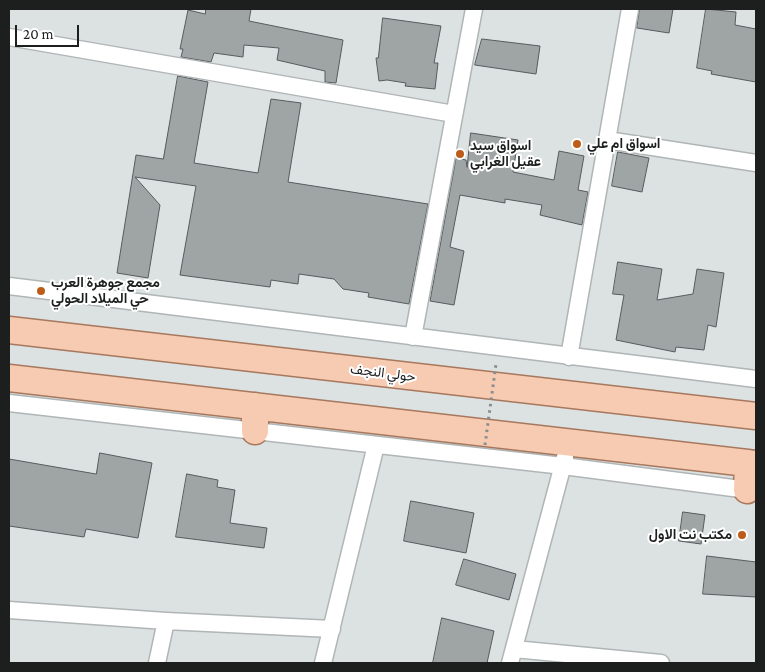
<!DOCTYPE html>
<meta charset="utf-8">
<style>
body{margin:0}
#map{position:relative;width:765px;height:672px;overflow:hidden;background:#dce1e2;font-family:"Crimson Pro",serif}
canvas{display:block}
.frame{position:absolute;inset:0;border:10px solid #1d1f1f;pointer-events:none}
.scale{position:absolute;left:15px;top:25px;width:64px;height:22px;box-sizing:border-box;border:2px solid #1d1f1f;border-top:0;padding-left:6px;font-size:15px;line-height:18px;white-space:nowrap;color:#1d1f1f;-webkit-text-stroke:4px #fff;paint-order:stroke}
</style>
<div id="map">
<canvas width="765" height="672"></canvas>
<div class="frame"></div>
<div class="scale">20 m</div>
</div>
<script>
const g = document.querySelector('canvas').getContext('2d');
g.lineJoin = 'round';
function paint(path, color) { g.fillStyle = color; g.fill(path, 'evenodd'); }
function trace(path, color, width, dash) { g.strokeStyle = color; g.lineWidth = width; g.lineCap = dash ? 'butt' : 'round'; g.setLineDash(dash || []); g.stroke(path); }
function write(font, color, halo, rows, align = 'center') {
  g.font = font + ' "Crimson Pro",Vazirmatn,serif'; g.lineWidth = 4; g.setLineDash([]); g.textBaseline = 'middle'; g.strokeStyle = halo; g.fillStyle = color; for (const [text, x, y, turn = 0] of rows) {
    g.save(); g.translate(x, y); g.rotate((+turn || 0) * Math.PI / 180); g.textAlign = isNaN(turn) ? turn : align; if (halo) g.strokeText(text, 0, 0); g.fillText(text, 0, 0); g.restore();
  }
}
const building = new Path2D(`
 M206,9H251L249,21L343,40L336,83L325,82V71L277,60L279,48L244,45L243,57L214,53L211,62L181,57L183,49H180L188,10L205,14Z
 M640,9H673L669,33L637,28Z
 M706,9L736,12L735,25L756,29V82L711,74L712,71L697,68Z
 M383,18L441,26L434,63H438L435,89L405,86L406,83L387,80L379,81L376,58H378Z
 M482,39L540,46L536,74L475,65Z
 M178,76L208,82L194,163L258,173L271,99L301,103L288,182L428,204L409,304L368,297L369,293L343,289L334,279L299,274L298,284L271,280L270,287L180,275L196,186L135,177L160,205L148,278L117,273L136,155L163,159Z
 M471,133L518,140L513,172L554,180L559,151L584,156L578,190L588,192L582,225L540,215L542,205L505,199V203L460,195L450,247L464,251L454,305L430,301L456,158L466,160L467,167Z
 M618,152L649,158L642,192L612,186Z
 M618,262L662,269L657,300L693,294L697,269L724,273L716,327L708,325L704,350L676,347L675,352L616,340L624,295L613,294Z
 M100,453L152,463L138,538L86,529L84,537L9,526V459L96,474Z
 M187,474L218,480L217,487L235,490L230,523L267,528L264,548L176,537Z
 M411,501L474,513L466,553L404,541Z
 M683,512L705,515L701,544L679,541Z
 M707,556L756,562V597L703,594Z
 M464,559L516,574L509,600L456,585Z
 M442,618L494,631L487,663H433Z`);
paint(building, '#9fa4a5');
trace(building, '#575b5d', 1);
const minor = new Path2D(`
 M9,37L454,114
 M607,140L756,163
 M9,286L756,379
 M413,337L474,9
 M569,357L630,9
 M9,403L563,466L756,491
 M9,610L166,621L332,629
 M514,649L661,663
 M157,663L166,621
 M323,663L376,445
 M510,663L565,457`);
const primary = new Path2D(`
 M9,330L756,416
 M9,378L756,464
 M255,431V406
 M747,490L748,463`);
trace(minor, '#b0b5b6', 19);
trace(primary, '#a7785d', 29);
trace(minor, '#fff', 16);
trace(primary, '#f7cbb2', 26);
trace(new Path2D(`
 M485,445L496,364`), '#898d8d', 3, [2.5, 4]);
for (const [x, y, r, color] of [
 [577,144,5,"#bc5c18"],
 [460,154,5,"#bc5c18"],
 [41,291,5,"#bc5c18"],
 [742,535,5,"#bc5c18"]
]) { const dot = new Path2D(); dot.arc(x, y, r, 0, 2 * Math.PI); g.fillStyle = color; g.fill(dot); trace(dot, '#fff', 2); }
write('bold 14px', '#1d1f1f', '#fff', [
 ["اسواق ام علي",587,144],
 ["اسواق سيد",470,146],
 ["عقيل الغرابي",470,162],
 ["مجمع جوهرة العرب",51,283],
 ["حي الميلاد الحولي",51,299],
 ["مكتب نت الاول",732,535,"right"]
], 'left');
write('14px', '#1d1f1f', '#fff', [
 ["حولي النجف",383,373,7]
]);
</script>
